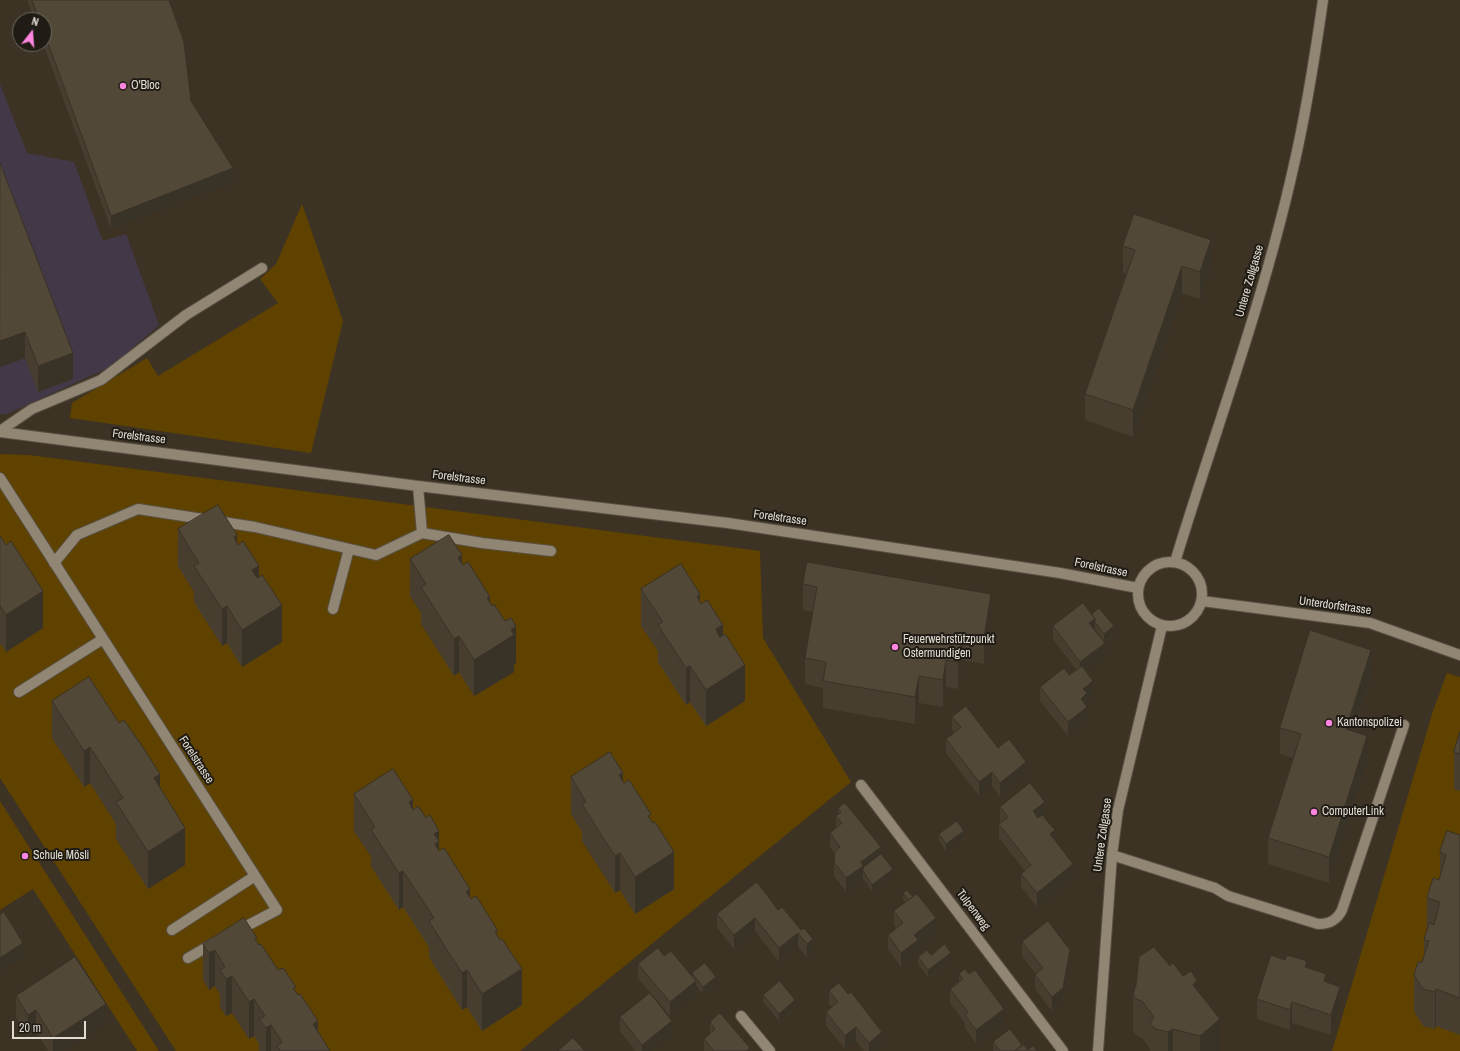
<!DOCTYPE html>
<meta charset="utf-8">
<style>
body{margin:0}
#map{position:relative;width:1460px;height:1051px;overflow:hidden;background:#3c3324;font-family:"Archivo Narrow",sans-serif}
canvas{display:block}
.north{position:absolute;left:12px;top:12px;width:40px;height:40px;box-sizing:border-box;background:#201c15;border:1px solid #6d6961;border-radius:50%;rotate:17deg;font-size:11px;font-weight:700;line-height:16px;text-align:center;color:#e1dcd2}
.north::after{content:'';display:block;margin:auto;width:14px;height:18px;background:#fe85e0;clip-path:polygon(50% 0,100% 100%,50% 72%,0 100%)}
.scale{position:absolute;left:12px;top:1021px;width:74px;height:18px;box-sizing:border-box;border:2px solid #e1dcd2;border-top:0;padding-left:5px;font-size:12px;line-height:14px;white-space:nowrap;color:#e1dcd2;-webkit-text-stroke:3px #201c15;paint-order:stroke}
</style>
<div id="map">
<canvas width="1460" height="1051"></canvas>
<div class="north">N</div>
<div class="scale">20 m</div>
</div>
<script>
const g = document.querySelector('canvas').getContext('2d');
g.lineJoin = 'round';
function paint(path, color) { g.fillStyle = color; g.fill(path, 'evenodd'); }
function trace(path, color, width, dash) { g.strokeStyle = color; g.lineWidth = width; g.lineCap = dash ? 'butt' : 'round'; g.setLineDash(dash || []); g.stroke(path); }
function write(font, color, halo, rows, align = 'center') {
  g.font = font + ' "Archivo Narrow",sans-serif'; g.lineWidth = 4; g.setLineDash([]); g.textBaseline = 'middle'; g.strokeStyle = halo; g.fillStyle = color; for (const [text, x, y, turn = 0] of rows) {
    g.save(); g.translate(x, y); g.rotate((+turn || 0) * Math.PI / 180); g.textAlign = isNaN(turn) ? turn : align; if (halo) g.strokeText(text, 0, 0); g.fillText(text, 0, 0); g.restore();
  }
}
paint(new Path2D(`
 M0,84L27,153L74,162L103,241L126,234L159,325L112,366L7,414H0Z`), '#433847');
paint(new Path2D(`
 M302,204L343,321L311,453L70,418L72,403L147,358L158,376L278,303L260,279L276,264Z
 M0,454L29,455L760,551L763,638L851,782L520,1051H176L0,778Z
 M1447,673L1460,677V1051H1332L1433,711Z
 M0,801L159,1051H137L33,889L0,910Z`), '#5f4200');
const minor = new Path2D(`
 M0,431L32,409L101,380L186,315L262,268
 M0,432L418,486L728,523L1060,573L1138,588
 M0,478L277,910L237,931
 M422,533L482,543L551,551
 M1138 594a32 32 0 1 1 64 0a32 32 0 1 1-64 0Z
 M1175,562C1215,431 1263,303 1293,169C1306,114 1315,56 1323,0
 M54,563L77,535L138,509L255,527L376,555L422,533L418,486
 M1202,601L1370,623L1460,655
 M333,609L349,549
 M19,692L103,639
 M861,785L1063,1051
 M1112,855L1215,888L1228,896L1318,924C1330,924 1337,920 1342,910L1404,725
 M172,930L255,876
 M188,958L214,943
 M741,1016L770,1051
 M1098,1051L1112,855L1118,810L1162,626`);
trace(minor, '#585143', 12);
trace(minor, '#918674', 10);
paint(new Path2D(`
 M27,0H169L191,101L233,182L111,229L43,44H44V20H35Z
 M0,163L73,379L38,392L25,358L0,367Z
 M1123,246L1211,266L1200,299L1182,293L1133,437L1085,420V394L1126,274L1123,272Z
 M178,529L237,543L259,577L282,642L242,667L227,643L222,646L194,602V592L178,566Z
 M0,536L43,628L6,652L0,643Z
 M410,559L462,564L490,602L516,663L514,665V672L474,696L459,672L454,676L421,624V613L410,596Z
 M803,584L991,620L984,664L963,660L958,689L946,687L943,707L919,703L915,724L823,708V688L805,684V658L813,612L803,610Z
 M641,589L700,602L723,636L745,701L706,726L690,702L686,705L658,662V651L641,626Z
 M1092,614L1114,633L1104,641L1095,629L1105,657L1086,671L1093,695L1087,700V721L1068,736L1040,701V687L1069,675L1076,670L1053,639V626Z
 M1371,676L1354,732L1367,763L1329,883L1268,864V838L1293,758L1280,754V728Z
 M52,701L160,789L185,865L148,889L116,839V824L90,783L84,787L52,738Z
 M952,717L998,748L1026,776L1000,797L992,785L979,796L946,753V739L954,733L952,730Z
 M1460,732V791L1454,789V752Z
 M571,777L623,782L651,819L674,889L635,914L620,890L615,893L582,841V832L571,814Z
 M354,794L413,809L426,818L439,831V851L470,899L498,936L522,1005L482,1031L467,1007L462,1010L429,957V947L403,907L399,910L371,866V857L354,831Z
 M1000,807L1045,815L1044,816L1073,878L1037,907L1021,887V874L1025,871L999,838V824L1001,822L1000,821Z
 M838,808L881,854L893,876L872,892L863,878V880L846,892L834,876V862L835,854L830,847V833L836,828V816L838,814Z
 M939,834L964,838L946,851L939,841Z
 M1460,835V1035L1436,1026L1435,1029L1423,1026L1414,1011V975L1422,962L1424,955V940L1427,932V898L1439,880L1440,876V852Z
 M903,893L936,932L918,946V954L901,967L888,949V935L896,928L894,925V911L905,903L903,900Z
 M782,907L813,953L807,958L798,947L779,962L755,931L734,949L717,928V914L778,910Z
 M1022,942L1070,964L1063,1002L1052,1011L1035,989V975L1036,974L1022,956Z
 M257,943L296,992L318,1032L330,1051H259V1044L254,1036L249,1039L232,1013L226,1016L220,1007V995L215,986L209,990L203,980V944Z
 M664,956L692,976V973L716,984L703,994L696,985V995L670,1016L638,978V964Z
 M918,957L951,960L928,977L918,964Z
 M1170,966L1183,976L1197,990L1220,1051H1150V1049L1142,1038L1136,1035L1133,1031V994Z
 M1307,967L1326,982L1340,1007L1331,1035L1292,1023L1290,1030L1257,1019V999Z
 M959,974L1004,1023L976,1044L965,1028V1023L950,1003V989L959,982Z
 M829,991L882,1046L876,1051H864L856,1041L845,1049L826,1026V1012L832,1007L829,1004Z
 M763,995L795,1007L779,1021L763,1002Z
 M16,996L106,1024L64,1051H48L36,1031L28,1036L16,1017Z
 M620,1017L672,1035L652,1051H635L620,1031Z
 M710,1022L750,1051H704V1039L710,1034Z
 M993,1042L1022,1045L1028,1050L1037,1051H994L993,1049Z`), '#473e30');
paint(new Path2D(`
 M233,168V182L111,229V216Z
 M1211,240V266L1200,299V272Z
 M1182,266V293L1133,437V410Z
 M25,332V358L0,367V341Z
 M73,353V379L38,392V366Z
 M237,535V572L234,537Z
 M462,555V592L458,558Z
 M259,566V603L252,570Z
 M43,591V628L6,652V615Z
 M700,594V631L697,596Z
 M991,594V620L984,664V638Z
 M490,597V633L487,598Z
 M282,605V642L242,667V630Z
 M227,606V643L222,646V609Z
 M1095,619V633L1089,623Z
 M723,625V662L716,629Z
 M516,626V663L514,665V672L474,696V660Z
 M1114,626V633L1104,641V634Z
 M963,634V660L958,689V662Z
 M459,636V672L454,676V639Z
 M1105,643V657L1080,676V662Z
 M1371,650V676L1346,756V729Z
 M946,660V687L943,707V680Z
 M745,665V701L706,726V690Z
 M690,666V702L686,705V668Z
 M919,676V703L915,724V697Z
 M1093,681V695L1087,700V721L1068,736V722L1083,689Z
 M1367,736V763L1329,883V857Z
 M90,747V783L84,787V751Z
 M1026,762V776L1000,797V783Z
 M992,772V785L979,796V782Z
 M623,773V810L619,775Z
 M160,774V811L154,778Z
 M413,800V836L409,802Z
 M1045,802V815L1033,825V811Z
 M185,828V865L148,889V852Z
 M1055,830V844L1050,834Z
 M439,831V878L435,880L434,834Z
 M964,831V838L946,851V844Z
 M881,847V861L863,871V880L846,892V878L861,862Z
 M674,852V889L635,914V877Z
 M620,853V890L615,893V856Z
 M1073,864V878L1037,907V893Z
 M893,869V876L872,892V885Z
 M403,871V907L399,910V873Z
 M470,889V926L466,892Z
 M755,918V931L734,949V935Z
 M936,918V932L918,946V954L901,967V953L914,935Z
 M798,933V947L779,962V948Z
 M813,939V953L807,958V944Z
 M23,943V957L0,972V958Z
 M215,950V986L209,990V953Z
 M1070,950V964L1063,1002L1052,1011V997Z
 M951,953V960L928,977V970Z
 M522,969V1005L482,1031V994Z
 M467,970V1007L462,1010V973Z
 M1326,974V994L1324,981Z
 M232,976V1013L226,1016V979Z
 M716,977V984L703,994V987Z
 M1197,980V1017L1193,985Z
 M696,981V995L670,1016V1002Z
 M1340,987V1007L1331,1035V1015Z
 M1436,989V1026L1435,1029V992Z
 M254,999V1036L249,1039V1002Z
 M795,1000V1007L779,1021V1014Z
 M1292,1002V1023L1290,1030V1010Z
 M106,1004V1024L64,1051H53V1038Z
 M1004,1009V1023L976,1044V1030Z
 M36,1010V1031L28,1036V1015Z
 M1220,1019V1051H1200V1036Z
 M318,1021V1051L313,1024Z
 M672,1021V1035L652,1051H642V1045Z
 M271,1025V1051H266V1028Z
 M856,1027V1041L845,1049V1036Z
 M1173,1029V1051H1168V1032Z
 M882,1032V1046L876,1051H869V1043Z
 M750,1048V1051H746Z`), '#393227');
const building = new Path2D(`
 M32,0H169L184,42L191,101L233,168L111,216L44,32V20H40Z
 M0,163L73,353L38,366L25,332L0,341Z
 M1134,214L1211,240L1200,272L1182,266L1133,410L1085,394L1135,250L1123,246Z
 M218,505L237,535L234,537L238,545L243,541L259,566L252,570L257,578L262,575L282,605L242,630L227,606L222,609L194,566L199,563L178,529Z
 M449,535L462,555L458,558L463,565L468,562L490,597L487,598L492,606L494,604L505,621L511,618L516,626L511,630L514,635L474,660L459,636L454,639L421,587L426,584L410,559Z
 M0,536L6,545L11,541L43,591L6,615L0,606Z
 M807,562L991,594L984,638L963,634L958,662L946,660L943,680L919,676L915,697L823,681L826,662L805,658L817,587L803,584Z
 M681,564L700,594L697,596L701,604L707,600L723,625L716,629L718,634L720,637L725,634L745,665L706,690L690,666L686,668L658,625L663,622L641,589Z
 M1083,603L1095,619L1089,623L1105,643L1080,662L1053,626Z
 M1099,608L1114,626L1104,634L1095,622V619L1092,614Z
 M1310,630L1371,650L1346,729L1367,736L1329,857L1268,838L1301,734L1280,728Z
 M1082,666L1093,681L1083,689L1087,693L1081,699L1087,707L1068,722L1040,687L1064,668L1069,675Z
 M89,677L119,723L124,720L144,749L160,774L154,778L185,828L148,852L116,802L123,798L90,747L84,751L52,701Z
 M966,706L998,748L1009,739L1026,762L1000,783L992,772L979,782L946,739L961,727L952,717Z
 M1460,732V754L1454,752Z
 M610,752L623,773L619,775L624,783L629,780L651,814L648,816L653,823L655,822L674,852L635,877L620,853L615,856L600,833L582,804L586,802L571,777Z
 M393,769L413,800L409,802L413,810L418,806L426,818L430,815L439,831L434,834L439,841L435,844L439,851L444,848L470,889L466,892L471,899L476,896L498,931L495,932L500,940L502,939L522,969L482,994L467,970L462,973L447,950L429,921L434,918L403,871L399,873L371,830L375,827L354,794Z
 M1030,783L1045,802L1033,811L1038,818L1042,815L1055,830L1050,834L1073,864L1037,893L1021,874L1031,865L999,824L1008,817L1000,807Z
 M845,803L881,847L861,862L863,866L846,878L834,862L835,851L840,847L830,833L842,823L836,816L841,812L838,808Z
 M957,821L964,831L946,844L939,834Z
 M1447,831L1460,835V998L1436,989L1435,992L1423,989L1414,975L1418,962H1422L1429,941L1424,940L1429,923L1434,925L1440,902L1427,898L1433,878L1439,880L1446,855L1440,852Z
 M881,854L893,869L872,885L863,871V868Z
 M757,882L778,910L782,907L801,930L804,928L813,939L807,944L798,933L779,948L755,918L734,935L717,914Z
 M907,890L913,897L908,900L903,893Z
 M917,894L936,918L914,935L918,940L901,953L888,935L903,923L894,911Z
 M4,912L23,943L0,958V915Z
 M244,918L257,938L255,939L259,945L261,944L278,970L283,968L296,987L293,988L298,995L300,994L318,1021L313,1024L330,1051H280L277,1046L282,1042L271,1025L266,1028L259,1019L265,1016L254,999L249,1002L232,976L226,979L220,970L225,967L215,950L209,953L203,944Z
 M1048,921L1070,950L1063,988L1052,997L1035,975L1043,968L1022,942Z
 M945,944L951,953L928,970L918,957L927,950L931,955Z
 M1154,947L1170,966L1173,963L1183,976L1191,971L1197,980L1193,985L1220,1019L1200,1036L1173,1029L1168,1032L1156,1029L1150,1024L1154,1017L1142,1001L1136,999L1133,994L1136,985L1139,957Z
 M658,948L664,956L671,951L696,981L670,1002L638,964Z
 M1271,955L1285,960L1287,955L1307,961L1305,967L1326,974L1324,981L1340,987L1331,1015L1292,1002L1290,1010L1257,999Z
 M75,957L106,1004L53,1038L36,1010L28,1015L16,996Z
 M705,963L716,977L703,987L692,973Z
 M965,969L969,974L975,970L1004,1009L976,1030L965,1015L968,1012L950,989L963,979L959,974Z
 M780,981L795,1000L779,1014L763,995Z
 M839,983L848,994L851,992L882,1032L869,1043L856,1027L845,1036L826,1012L838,1002L829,991Z
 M650,993L672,1021L642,1045L620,1017Z
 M720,1013L750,1048L746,1051H714L704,1039L715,1029L710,1022Z
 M1010,1029L1022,1045L1015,1051H1000L993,1042Z
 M573,1038L585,1051H558Z
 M1024,1045L1028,1050L1033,1046L1037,1051H1015Z`);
paint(building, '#524838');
trace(building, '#393227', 1);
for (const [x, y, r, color] of [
 [123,86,4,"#fe85e0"],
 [895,647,4,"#fe85e0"],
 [1329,723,4,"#fe85e0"],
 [1314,812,4,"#fe85e0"],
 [25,856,4,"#fe85e0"]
]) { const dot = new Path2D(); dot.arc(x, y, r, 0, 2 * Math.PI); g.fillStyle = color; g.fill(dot); trace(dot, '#201c15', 1.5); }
write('12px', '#e1dcd2', '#201c15', [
 ["O'Bloc",131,86],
 ["Feuerwehrstützpunkt",903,640],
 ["Ostermundigen",903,654],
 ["Kantonspolizei",1337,723],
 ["ComputerLink",1322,812],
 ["Schule Mösli",33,856]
], 'left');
write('12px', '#e1dcd2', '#201c15', [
 ["Untere Zollgasse",1250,281,-74],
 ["Forelstrasse",139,437,7],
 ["Forelstrasse",459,478,7],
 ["Forelstrasse",780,518,8],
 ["Forelstrasse",1101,568,12],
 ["Unterdorfstrasse",1335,606,8],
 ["Forelstrasse",196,760,57],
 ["Untere Zollgasse",1103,835,-82],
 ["Tulpenweg",973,910,53]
]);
</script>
